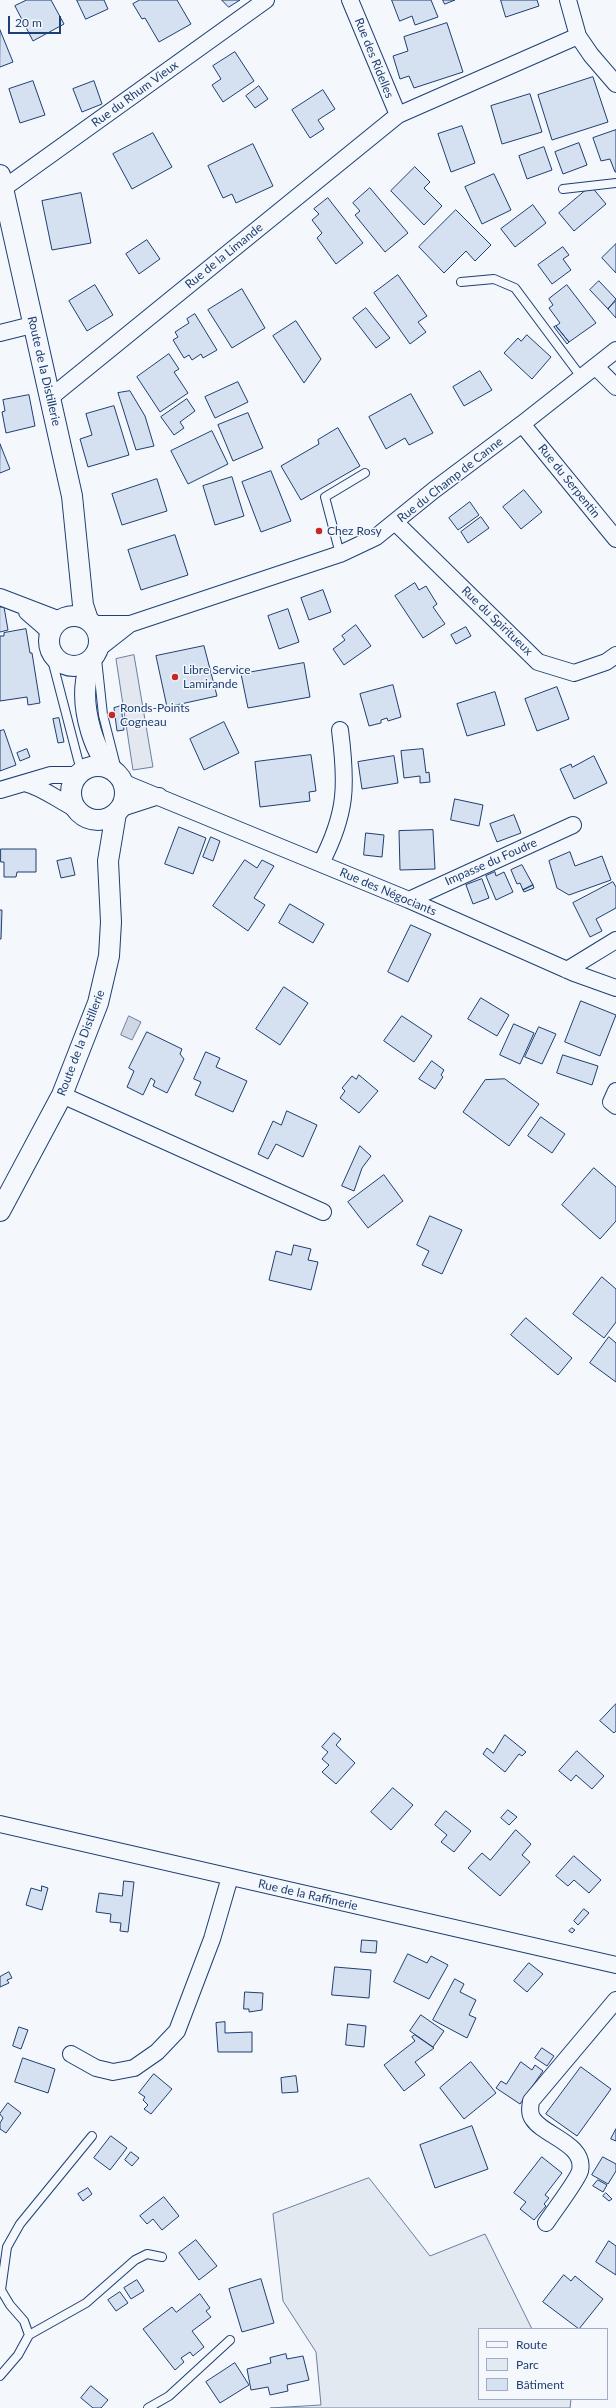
<!DOCTYPE html>
<meta charset="utf-8">
<style>
body{margin:0}
#map{position:relative;width:616px;height:2408px;overflow:hidden;background:#f4f7fb;font-family:Lato,sans-serif}
canvas{display:block}
.legend{position:absolute;left:478px;top:2328px;width:130px;height:72px;box-sizing:border-box;background:#f4f7fb;border:1px solid #9eadc5;margin:0;padding:5px 7px;list-style:none;font-size:12px;color:#1d3f73}
.legend li{display:flex;align-items:center;gap:8px;height:20px}
.legend b{width:20px;border:1px solid #9eadc5}
.scale{position:absolute;left:8px;top:16px;width:53px;height:18px;box-sizing:border-box;border:2px solid #1d3f73;border-top:0;padding-left:5px;font-size:12px;line-height:14px;white-space:nowrap;color:#1d3f73;-webkit-text-stroke:3px #f4f7fb;paint-order:stroke}
</style>
<div id="map">
<canvas width="616" height="2408"></canvas>
<ul class="legend">
<li><b style="height:5px;background:#f4f7fb"></b>Route</li>
<li><b style="height:11px;background:#e3e9f0"></b>Parc</li>
<li><b style="height:11px;background:#d5e0f0"></b>Bâtiment</li>
</ul>
<div class="scale">20 m</div>
</div>
<script>
const g = document.querySelector('canvas').getContext('2d');
g.lineJoin = 'round';
function paint(path, color) { g.fillStyle = color; g.fill(path, 'evenodd'); }
function trace(path, color, width, dash) { g.strokeStyle = color; g.lineWidth = width; g.lineCap = dash ? 'butt' : 'round'; g.setLineDash(dash || []); g.stroke(path); }
function write(font, color, halo, rows, align = 'center') {
  g.font = font + ' Lato,sans-serif'; g.lineWidth = 3; g.setLineDash([]); g.textBaseline = 'middle'; g.strokeStyle = halo; g.fillStyle = color; for (const [text, x, y, turn = 0] of rows) {
    g.save(); g.translate(x, y); g.rotate((+turn || 0) * Math.PI / 180); g.textAlign = isNaN(turn) ? turn : align; if (halo) g.strokeText(text, 0, 0); g.fillText(text, 0, 0); g.restore();
  }
}
const green = new Path2D(`
 M369,2178L430,2256L485,2234L532,2329H479V2399H571L570,2408H270L321,2405L316,2352L283,2301L273,2214Z`);
paint(green, '#e3e9f0');
trace(green, '#687fa3', 1);
const parking = new Path2D(`
 M134,655L153,767L133,770L116,659Z`);
paint(parking, '#e3e8f0');
trace(parking, '#687fa3', 1);
const water = new Path2D(`
 M129,1016L141,1022L132,1040L121,1035Z`);
paint(water, '#cfd7e4');
trace(water, '#687fa3', 1);
const building = new Path2D(`
 M27,0H51L64,24L33,41L15,6Z
 M77,0H104L108,9L86,19Z
 M140,0H177L191,24L159,42L145,18L142,19L133,4Z
 M222,0H240L229,7Z
 M392,0H431L438,17L415,25L412,16L400,21Z
 M443,0H455L445,4Z
 M501,0H537L539,6L506,17Z
 M447,23L463,72L414,88L409,76L400,79L393,56L408,51L404,37Z
 M0,30L13,62L0,67Z
 M235,52L254,81L223,102L212,85L221,79L213,66Z
 M593,77L608,122L552,140L538,95Z
 M33,81L45,115L20,123L9,89Z
 M94,81L102,104L82,112L73,89Z
 M259,86L268,99L255,108L246,96Z
 M323,90L335,109L318,120L324,129L310,138L292,110Z
 M530,94L542,132L502,144L491,106Z
 M462,126L475,163L451,172L438,134Z
 M616,130V172H615L610,159L601,161L593,138Z
 M153,133L172,167L132,189L113,154Z
 M579,143L587,165L563,174L555,152Z
 M253,144L273,186L236,203L232,194L223,198L208,166Z
 M544,147L552,170L527,179L519,156Z
 M415,167L430,182L424,188L442,206L424,225L391,191Z
 M494,174L511,210L482,224L465,187Z
 M591,186L606,204L574,231L559,213Z
 M370,188L408,233L385,252L355,215L360,211L353,203Z
 M81,193L91,243L52,250L42,201Z
 M328,198L363,243L336,264L317,238L322,233L312,220L319,214L314,209Z
 M533,205L546,223L515,247L501,229Z
 M456,210L491,245L475,261L466,251L444,273L419,247Z
 M147,240L160,259L139,274L126,254Z
 M616,244V273L602,258Z
 M563,247L569,255L563,259L571,270L552,284L538,265Z
 M398,275L427,316L418,322L426,332L410,344L374,293Z
 M599,281L616,299L608,309L590,290Z
 M95,285L113,315L87,331L69,301Z
 M567,285L596,323L569,342L556,326L560,323L549,308L553,305L549,299Z
 M242,289L265,328L232,348L208,310Z
 M616,301V318L608,309Z
 M366,308L390,338L376,348L353,318Z
 M195,314L217,350L203,358L201,354L192,360L189,355L184,358L173,340L178,337L175,332L189,323L187,319Z
 M296,321L321,359L304,383L273,336Z
 M556,326L569,342L567,344L554,327Z
 M527,335L551,357L532,379L504,353L518,338L521,341Z
 M169,354L179,369L174,372L188,393L160,412L137,377Z
 M480,371L492,390L464,406L453,387Z
 M238,382L248,402L215,418L205,397Z
 M130,391L145,416L154,446L136,450L118,393Z
 M411,394L433,433L409,445L405,438L386,449L369,417Z
 M29,395L35,426L6,433L2,412L5,411L3,400Z
 M187,399L195,411L180,422L184,428L174,435L161,417Z
 M114,406L129,455L88,467L80,439L92,435L86,414Z
 M248,413L263,448L233,461L218,425Z
 M338,428L360,466L301,500L281,466L319,444L318,440Z
 M212,431L228,464L188,484L171,451Z
 M0,444L10,469L0,473Z
 M271,471L291,521L261,532L242,482Z
 M232,477L244,516L215,525L203,486Z
 M157,479L167,511L122,525L112,494Z
 M524,490L542,512L521,529L503,507Z
 M470,502L479,515L458,530L449,518Z
 M481,517L489,528L468,543L461,532Z
 M175,535L188,575L141,590L128,550Z
 M415,583L419,590L426,586L437,604L433,607L445,624L423,638L395,596Z
 M323,590L331,612L309,620L301,598Z
 M0,607H4L8,630L0,632Z
 M288,609L299,642L279,649L268,616Z
 M356,625L371,646L344,665L333,649L345,640L342,636Z
 M466,627L471,636L456,644L451,635Z
 M26,629L30,653H32L40,703L28,705L27,697L0,701V636H4V633Z
 M204,646L217,696L167,707L156,656Z
 M304,663L310,697L248,708L241,674Z
 M393,685L401,717L388,721L387,718L381,720V723L369,726L360,694Z
 M557,687L569,719L537,731L525,699Z
 M495,692L505,725L467,736L457,704Z
 M121,706L124,730L117,731L114,708Z
 M59,718L64,742L58,743L53,719Z
 M224,722L239,753L204,770L190,739Z
 M4,730L16,765L0,771V731Z
 M27,749L30,757L20,761L17,753Z
 M423,749L426,773L429,772L430,782L420,783V776L404,778L401,751Z
 M311,755L316,791L309,792L310,801L260,807L255,762Z
 M394,756L398,783L362,789L358,762Z
 M594,756L607,783L574,799L560,769L571,764L572,767Z
 M455,799L483,805L479,826L451,820Z
 M514,815L521,833L497,842L490,824Z
 M179,827L206,838L193,874L165,864Z
 M433,830L435,869L400,870L399,831Z
 M366,833L384,835L382,857L364,855Z
 M211,837L220,841L213,861L203,857Z
 M1,849H36V872H17L16,877H4V862H1Z
 M570,852L575,866L602,856L611,880L569,895L557,888L549,861Z
 M71,858L75,875L61,878L57,861Z
 M245,860L257,868L262,860L274,866L254,898L265,905L248,931L213,906Z
 M522,865L533,885L523,890L520,883L517,884L511,870Z
 M495,872L496,876L504,872L513,892L496,900L486,876Z
 M482,879L489,898L473,904L466,885Z
 M613,882L616,887V908L596,919L602,931L590,937L573,903Z
 M533,885L534,888L524,892L523,890Z
 M290,904L324,924L313,943L279,923Z
 M0,910H2L1,939H0Z
 M411,925L431,934L408,982L388,972Z
 M284,987L308,1003L280,1045L256,1029Z
 M481,998L509,1015L497,1036L468,1019Z
 M581,1001L616,1015L600,1056L565,1042Z
 M402,1016L432,1036L414,1062L384,1041Z
 M514,1024L534,1033L520,1064L500,1055Z
 M539,1027L556,1034L542,1064L525,1057Z
 M147,1032L182,1049L180,1054L184,1059L167,1093L153,1086L155,1081L151,1078L143,1095L127,1087L134,1071L129,1068Z
 M206,1052L220,1058L216,1067L247,1081L233,1112L195,1095L201,1082L194,1079Z
 M563,1055L598,1066L592,1085L557,1073Z
 M432,1061L444,1070L441,1075L443,1077L435,1089L419,1079Z
 M359,1075L378,1091L359,1113L340,1098L345,1091L342,1088L352,1076L356,1079Z
 M505,1079L539,1104L509,1146L463,1112L485,1080Z
 M287,1111L317,1125L303,1157L276,1144L268,1159L258,1154L273,1121L281,1125Z
 M541,1117L565,1134L552,1153L528,1136Z
 M360,1146L371,1156L362,1168L354,1191L342,1186Z
 M594,1168L616,1187V1221L600,1239L562,1205Z
 M384,1175L403,1201L368,1228L348,1202Z
 M430,1216L462,1230L442,1274L422,1265L429,1251L417,1245Z
 M294,1245L311,1249L308,1260L318,1262L311,1290L269,1280L276,1251L291,1255Z
 M602,1277L616,1289V1322L604,1338L573,1314Z
 M526,1318L572,1358L558,1375L511,1335Z
 M609,1337L616,1343V1382L590,1363Z
 M616,1704V1731L614,1733L600,1721Z
 M334,1733L341,1739L336,1745L355,1763L336,1784L322,1772L329,1765L322,1759L328,1752L322,1747Z
 M505,1735L526,1752L522,1756L519,1754L505,1772L483,1754L487,1748L493,1753Z
 M577,1751L604,1776L592,1789L576,1775L571,1781L559,1771Z
 M393,1788L413,1805L391,1830L371,1812Z
 M508,1810L517,1817L509,1825L501,1818Z
 M446,1811L471,1831L454,1852L441,1842L447,1835L435,1825Z
 M516,1830L531,1844L522,1855L530,1862L500,1896L468,1868L482,1853L490,1860Z
 M574,1856L601,1880L589,1893L574,1880L568,1886L556,1876Z
 M124,1881L134,1882L128,1932L120,1931L121,1923L110,1922L111,1914L96,1912L99,1893L122,1896Z
 M42,1886L48,1888L42,1910L26,1905L31,1888L41,1891Z
 M584,1909L589,1913L578,1925L574,1921Z
 M572,1928L575,1930L572,1933L569,1931Z
 M362,1940L377,1941L376,1953L361,1952Z
 M408,1954L427,1963L431,1956L448,1965L429,1999L394,1982Z
 M529,1963L543,1974L527,1992L514,1981Z
 M335,1967L371,1970L369,1998L332,1995Z
 M9,1972L12,1978L7,1980L9,1983L0,1987V1977Z
 M455,1979L464,1984L460,1992L476,2000L469,2015L476,2018L467,2038L433,2020Z
 M245,1992L263,1993L262,2010L249,2012V2009H244Z
 M421,2015L444,2031L433,2047L410,2031Z
 M225,2022V2033L252,2032V2052H218L216,2023Z
 M348,2024L366,2026L364,2047L346,2045Z
 M19,2027L28,2030L21,2049L13,2046Z
 M415,2035L434,2048L415,2062L425,2075L404,2091L384,2065L415,2041L412,2037Z
 M542,2048L554,2056L547,2066L535,2058Z
 M23,2058L55,2069L48,2093L15,2082Z
 M471,2062L496,2093L464,2119L440,2088Z
 M521,2062L532,2070L535,2065L543,2071L520,2104L496,2088L501,2081L506,2084Z
 M581,2067L611,2089L577,2136L546,2114Z
 M154,2074L172,2089L151,2114L144,2109L148,2105L143,2100L145,2097L139,2093Z
 M296,2076L298,2092L282,2093L281,2078Z
 M8,2103L21,2113L6,2133L0,2129V2123L3,2118L0,2114Z
 M472,2126L488,2169L435,2188L420,2145Z
 M616,2129V2141L611,2139Z
 M111,2136L127,2148L110,2170L94,2158Z
 M131,2152L139,2158L132,2166L125,2160Z
 M542,2157L562,2173L545,2195L549,2198L544,2204L546,2206L534,2220L520,2209L526,2202L514,2193Z
 M603,2157L616,2164V2171L608,2184L592,2175Z
 M598,2180L607,2185L603,2192L593,2186Z
 M88,2188L92,2194L83,2201L78,2194Z
 M606,2193L612,2199L609,2201L603,2196Z
 M164,2197L179,2216L162,2230L153,2219L147,2224L140,2216Z
 M196,2240L217,2266L199,2280L179,2253Z
 M609,2241L616,2246V2275L596,2262Z
 M564,2275L571,2281L575,2276L603,2299L579,2329L543,2302Z
 M261,2279L274,2323L242,2332L229,2289Z
 M137,2280L144,2291L131,2299L124,2288Z
 M120,2292L128,2303L116,2311L108,2300Z
 M200,2294L210,2308L206,2311L211,2317L192,2331L204,2347L193,2356L190,2352L181,2358L184,2362L175,2370L143,2329L172,2307L176,2312Z
 M286,2354L287,2359L303,2356L309,2380L287,2385L288,2391L270,2395L268,2387L251,2390L247,2369L271,2363L270,2358Z
 M235,2363L249,2385L220,2403L206,2382Z
 M91,2386L108,2400L101,2408H93L81,2398Z`);
paint(building, '#d5e0f0');
trace(building, '#1d3f73', 1);
const service = new Path2D(`
 M563,189L616,183
 M461,282L494,279L515,288L582,378
 M340,554L325,497L365,473
 M50,652L81,771
 M97,659L103,715L116,766
 M29,2335L86,2303L135,2260L147,2254L162,2257
 M0,2376L18,2355L29,2335L24,2321L10,2305L1,2290L7,2247L20,2224L92,2136
 M148,2408L169,2396L230,2340`);
const minor = new Path2D(`
 M350,0L398,115
 M568,0L578,36L591,55L616,84
 M4,188L266,0
 M0,333L32,325
 M596,367L616,387
 M51,397L398,115L578,36
 M522,424L616,539
 M395,522L538,662L574,673L606,662L616,655
 M0,597L60,620
 M27,612L50,632
 M92,624H130
 M98,649L130,624L340,554L376,537L434,490L522,424L616,350
 M122,782L409,900L574,973L616,988
 M25,783C44,788 59,801 78,810
 M0,790L51,775H78
 M119,809L159,796
 M321,863C347,813 347,785 340,730
 M409,900L573,825
 M567,970L616,940
 M616,1091L611,1102L616,1106
 M62,1095L323,1212
 M0,1824L616,1965
 M71,2054L96,2068L113,2072L134,2068L157,2052L177,2031L212,1939L230,1877
 M546,2223C553,2212 577,2181 580,2171C586,2144 544,2136 533,2119C529,2114 530,2107 531,2101L616,2000`);
const tertiary = new Path2D(`
 M0,175L72,496L83,605L88,620
 M49 641a25 25 0 1 1 50 0a25 25 0 1 1-50 0Z
 M91,660C89,667 87,674 86,681C82,709 93,755 116,773
 M71 793a27 27 0 1 1 54 0a27 27 0 1 1-54 0Z
 M0,1211L62,1095L98,1003L109,956L111,922L108,861L116,813`);
trace(service, '#1d3f73', 10);
trace(minor, '#1d3f73', 18);
trace(tertiary, '#1d3f73', 22);
trace(service, '#f4f7fb', 8);
trace(minor, '#f4f7fb', 16);
trace(tertiary, '#f4f7fb', 20);
for (const [x, y, r, color] of [
 [319,531,4,"#c62828"],
 [175,677,4,"#c62828"],
 [112,715,4,"#c62828"]
]) { const dot = new Path2D(); dot.arc(x, y, r, 0, 2 * Math.PI); g.fillStyle = color; g.fill(dot); trace(dot, '#f4f7fb', 1.5); }
write('12px', '#1d3f73', '#f4f7fb', [
 ["Rue des Ridelles",374,58,68],
 ["Rue du Rhum Vieux",135,94,-36],
 ["Rue de la Limande",224,256,-39],
 ["Route de la Distillerie",44,371,77],
 ["Rue du Champ de Canne",450,480,-38],
 ["Rue du Serpentin",569,481,51],
 ["Rue du Spiritueux",497,621,44],
 ["Impasse du Foudre",491,862,-24],
 ["Rue des Négociants",388,892,23],
 ["Route de la Distillerie",81,1043,-69],
 ["Rue de la Raffinerie",308,1895,13]
]);
write('12px', '#1d3f73', '#f4f7fb', [
 ["Chez Rosy",327,531],
 ["Libre Service",183,670],
 ["Lamirande",183,684],
 ["Ronds-Points",120,708],
 ["Cogneau",120,722]
], 'left');
</script>
